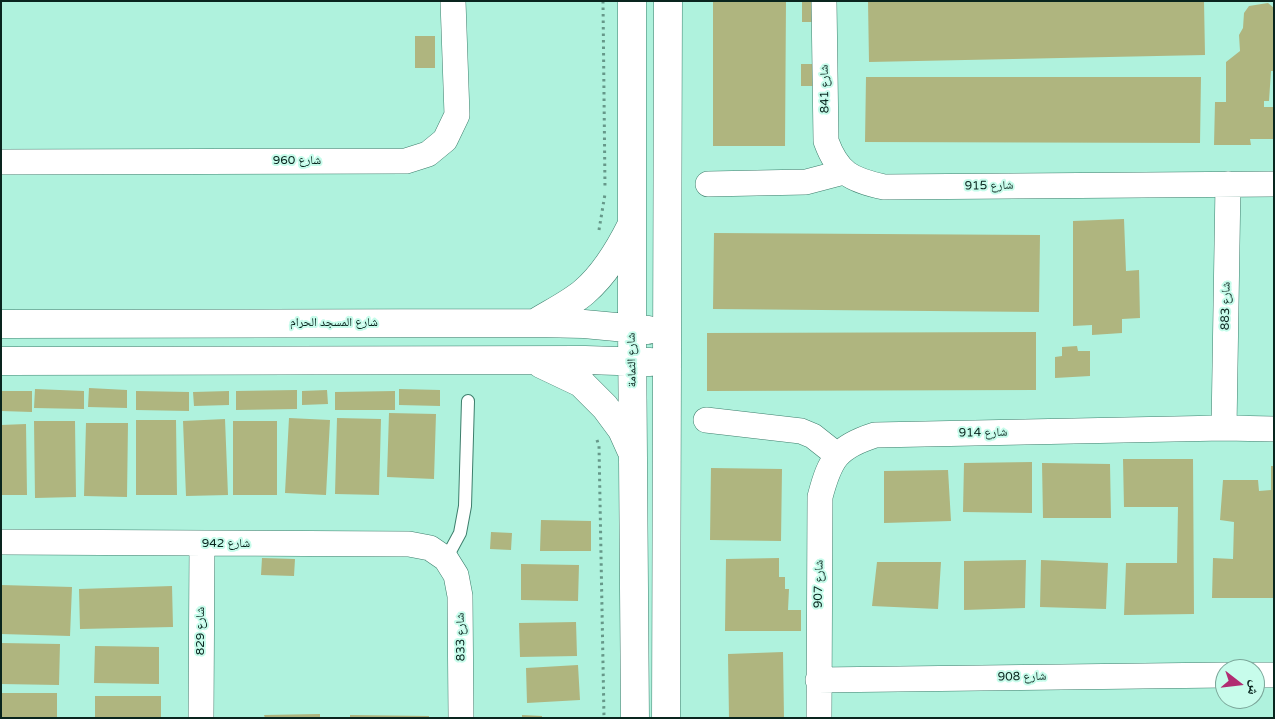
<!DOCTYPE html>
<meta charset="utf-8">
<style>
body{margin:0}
#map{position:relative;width:1275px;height:719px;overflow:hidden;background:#aff2dd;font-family:"Varela Round","Noto Naskh Arabic",sans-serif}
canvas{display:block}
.frame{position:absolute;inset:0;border:2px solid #09251e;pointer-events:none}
.north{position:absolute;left:1215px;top:659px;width:50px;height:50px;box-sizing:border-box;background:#c7fceb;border:1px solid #7ba699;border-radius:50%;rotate:106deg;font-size:14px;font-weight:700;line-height:20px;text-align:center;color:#09251e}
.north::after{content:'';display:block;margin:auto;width:18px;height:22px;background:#b12c72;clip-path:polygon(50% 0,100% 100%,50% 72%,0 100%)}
</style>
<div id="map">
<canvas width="1275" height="719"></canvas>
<div class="frame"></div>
<div class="north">ش</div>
</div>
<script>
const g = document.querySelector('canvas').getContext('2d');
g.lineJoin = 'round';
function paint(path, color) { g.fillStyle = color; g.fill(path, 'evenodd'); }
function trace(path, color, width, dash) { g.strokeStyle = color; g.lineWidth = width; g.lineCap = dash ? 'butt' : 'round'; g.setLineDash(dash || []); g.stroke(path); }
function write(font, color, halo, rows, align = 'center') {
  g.font = font + ' "Varela Round","Noto Naskh Arabic",sans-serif'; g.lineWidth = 4; g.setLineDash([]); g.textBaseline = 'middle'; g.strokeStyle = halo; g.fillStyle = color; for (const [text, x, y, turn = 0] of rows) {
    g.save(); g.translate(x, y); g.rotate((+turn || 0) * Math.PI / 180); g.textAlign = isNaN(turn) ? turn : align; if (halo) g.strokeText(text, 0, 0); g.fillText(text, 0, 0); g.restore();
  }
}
paint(new Path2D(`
 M713,1H786L785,146H713Z
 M802,1H814V22H802Z
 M868,1H1204L1205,55L869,62Z
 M1268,3L1274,8V71H1271L1269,101H1264V107H1274V139H1250L1251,145H1214L1215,102H1226V62L1240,51L1239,35L1243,28L1244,13L1249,6Z
 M415,36H435V68H415Z
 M801,64H815V86H801Z
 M866,77H1201L1200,143L865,142Z
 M1124,219L1126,271L1139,270L1140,318L1122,319V333L1092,335V325L1073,326V221Z
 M714,233L1040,235L1039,312L713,309Z
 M1036,332V390L707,391V333Z
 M1077,346L1078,351H1090V376L1055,378V357L1062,356V347Z
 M89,388L127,390V408L88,407Z
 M35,389L84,391V409L34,408Z
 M399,389L440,390V406L399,405Z
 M297,390V409L236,410V391Z
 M327,390L328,404L302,405V391Z
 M1,391H32V412L1,411Z
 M136,391L189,392V411L136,410Z
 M229,391V405L194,406L193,392Z
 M395,391V410H335V392Z
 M389,413L436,414L434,479L387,477Z
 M289,418L330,420L326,495L285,493Z
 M337,418L381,419L379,495L335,494Z
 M225,419L228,495L186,496L183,421Z
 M136,420H176L177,495H136Z
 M34,421H75L76,497L35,498Z
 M233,421H277V495H233Z
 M86,423H128L127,497L84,496Z
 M26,424L27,495H1V425Z
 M1123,459H1193L1194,614L1124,615L1126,563H1177L1178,507H1124Z
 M1032,462V513L963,512L964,463Z
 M1042,463L1110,464L1111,518H1043Z
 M1271,466H1274V598H1212L1213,558L1233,559L1234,522L1220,520L1223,480H1258L1259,491L1271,490Z
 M711,468L782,469L781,541L710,540Z
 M948,470L951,521L884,523V471Z
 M541,520L591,521V551H540Z
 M491,532L512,533L511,550L490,549Z
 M262,558L295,559L294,576L261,575Z
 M779,558V577H785V589H789L788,610H801V631H725L726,559Z
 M1026,560L1025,608L964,610V561Z
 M1041,560L1108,563L1106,609L1040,607Z
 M877,562H941L938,609L872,606Z
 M521,564L579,565L578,601L521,600Z
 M1,585L72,587L70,636L1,634Z
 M172,586L173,627L80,629L79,589Z
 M576,622L577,656L520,657L519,623Z
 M1,643L60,644L59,685L1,684Z
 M95,646L159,647V684L94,683Z
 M783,652L784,718H729L728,654Z
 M578,665L580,700L527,703L526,668Z
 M1,693H57V718H1Z
 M95,696H161V718H95Z
 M320,714V718H265L264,715Z
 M350,715L429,716V718H350Z
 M522,715L542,716V718H522Z`), '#afb57f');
const service = new Path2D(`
 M446,559L460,533L465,506L468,401`);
const minor = new Path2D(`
 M824,1L826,141C838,174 852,180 884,187L1274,184
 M1,162L406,161L428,154L445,140L457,115L453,1
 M708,184L806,182L844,172
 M706,420L801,431L813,436L837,455
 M1224,428L1228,184
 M1,542L409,544L430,548L446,559L456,575L460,596L461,718
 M1255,675H1274
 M818,680L1225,675
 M201,718L202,544
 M819,718L820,497C830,459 837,447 875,435L1224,428L1274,429`);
const tertiary = new Path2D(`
 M632,1V329L635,718
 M535,323C551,313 570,304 584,292C605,274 619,250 631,226
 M1,324L535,323L584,324L648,330
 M1,361L585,360L650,362
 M541,364L581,383L605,407L622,430L631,450
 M666,718L668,1`);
trace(service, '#3d7e6c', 14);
trace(minor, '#3d7e6c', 26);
trace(tertiary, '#3d7e6c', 29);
trace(new Path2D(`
 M603,1L605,188
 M599,230L605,194
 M597,440L599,446L604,718`), '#669889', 3, [2.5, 4]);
trace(service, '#fff', 12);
trace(minor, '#fff', 25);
trace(tertiary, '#fff', 28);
write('12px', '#09251e', '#c7fceb', [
 ["شارع 841",825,89,-91],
 ["شارع 960",297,161],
 ["شارع 915",989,186,-1],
 ["شارع 883",1226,306,-89],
 ["شارع المسجد الحرام",334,323],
 ["شارع الثمامة",632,360,-91],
 ["شارع 914",983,433,-1],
 ["شارع 942",226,544],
 ["شارع 907",819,584,-89],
 ["شارع 829",201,631,-90],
 ["شارع 833",461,637,-91],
 ["شارع 908",1022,677,-1]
]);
</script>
